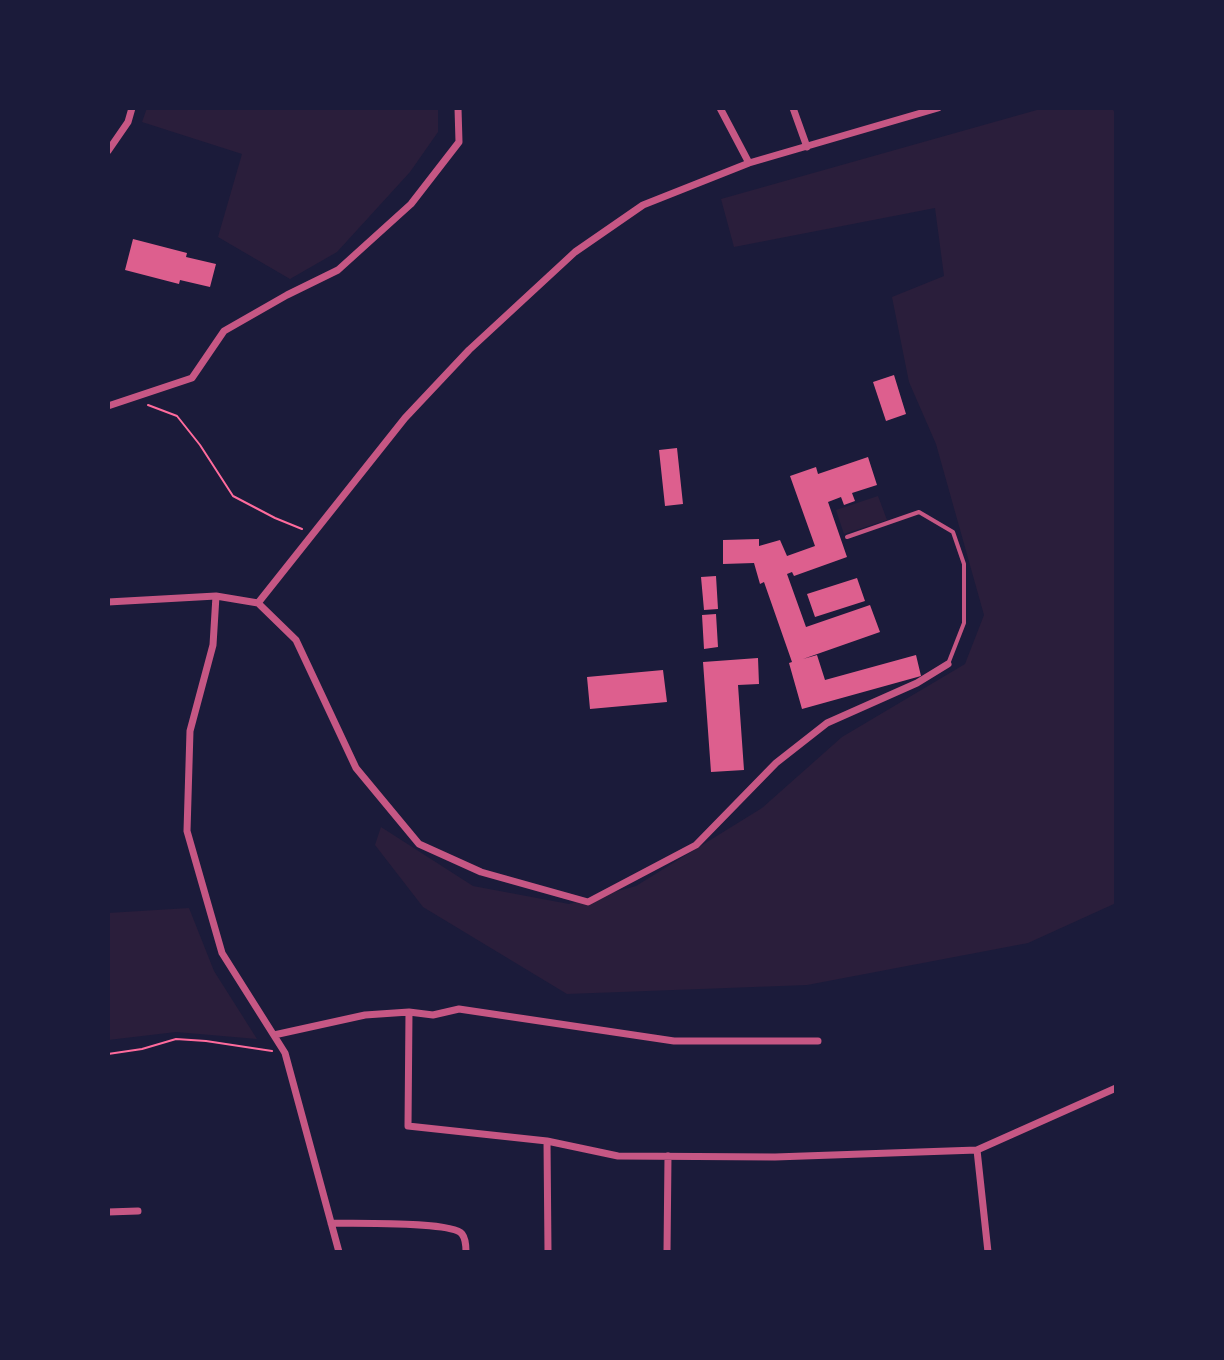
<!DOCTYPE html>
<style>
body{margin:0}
#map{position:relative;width:1224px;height:1360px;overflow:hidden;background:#1b1b3a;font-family:Karla,sans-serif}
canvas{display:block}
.frame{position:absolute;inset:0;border:110px solid #1b1b3a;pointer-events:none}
</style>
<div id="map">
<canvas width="1224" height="1360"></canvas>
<div class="frame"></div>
</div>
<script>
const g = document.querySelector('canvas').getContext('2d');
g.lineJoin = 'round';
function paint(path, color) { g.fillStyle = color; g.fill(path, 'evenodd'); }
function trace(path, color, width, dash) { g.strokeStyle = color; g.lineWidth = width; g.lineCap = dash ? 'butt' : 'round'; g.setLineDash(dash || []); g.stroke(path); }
paint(new Path2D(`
 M147,108H438V132L410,172L337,252L290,279L218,237L242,154L142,122Z
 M1044,108H1112L1116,115V903L1028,943L807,985L567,994L423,907L375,845L381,827L473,886L569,904L636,886L762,808L842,737L965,664L984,615L936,444L909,382L892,297L944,276L935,208L734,247L721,199Z
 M878,496L887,520L844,534L836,510Z
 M189,908L214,971L257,1039L176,1032L108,1040V1024L110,1023L108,913Z`), '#2a1e3b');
paint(new Path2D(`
 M133,239L187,253L186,257L216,264L210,287L180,280L179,284L125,270Z
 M894,375L906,414L886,421L873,382Z
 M677,448L683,504L665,506L659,450Z
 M868,457L877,485L852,493L855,501L844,505L841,497L828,502L847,557L794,576L792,572L787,574L806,627L870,605L880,632L803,659L817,655L825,680L916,655L921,676L802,709L789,663L792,662L764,582L760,584L754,563L723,564V540L759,539V546L780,540L787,556L815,546L790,476L816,467L818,474Z
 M716,576L718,609L704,610L701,577Z
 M857,578L865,601L815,617L807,594Z
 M716,614L718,647L704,649L702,615Z
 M758,658L759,684L738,685L744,770L711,772L703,662Z
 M663,670L667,702L590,709L587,677Z`), '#dd5f8e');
trace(new Path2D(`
 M148,405L177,416L200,445L233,496L275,518L302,529
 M108,1054L142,1049L176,1039L206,1041L272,1051`), '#ff6b9d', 2);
trace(new Path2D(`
 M847,537L919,512L953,532L964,564V623L948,664`), '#c65784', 4);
trace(new Path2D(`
 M720,108L749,163
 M793,108L807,147
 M108,151L128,122L132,108
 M108,406L192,378L224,331L287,295L338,270L411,204L459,142L458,108
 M216,596L213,645L190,731L187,831L222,953L285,1053L339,1252
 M108,602L216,596L258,603L296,640L356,768L419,844L481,872L588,902L696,845L776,763L827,723L917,683L948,664
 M258,603L405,418L469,350L575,252L643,205L749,163L938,108
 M409,1012L408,1126L547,1141L618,1156L775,1157L977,1150L1116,1088
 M274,1035L365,1015L409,1012L433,1015L459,1009L674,1041H818
 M547,1141L548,1252
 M977,1150L988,1252
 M108,1212L138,1211
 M331,1223C352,1224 452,1221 462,1234C466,1239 466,1246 466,1252
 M667,1252L668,1156`), '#c65784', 7);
</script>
